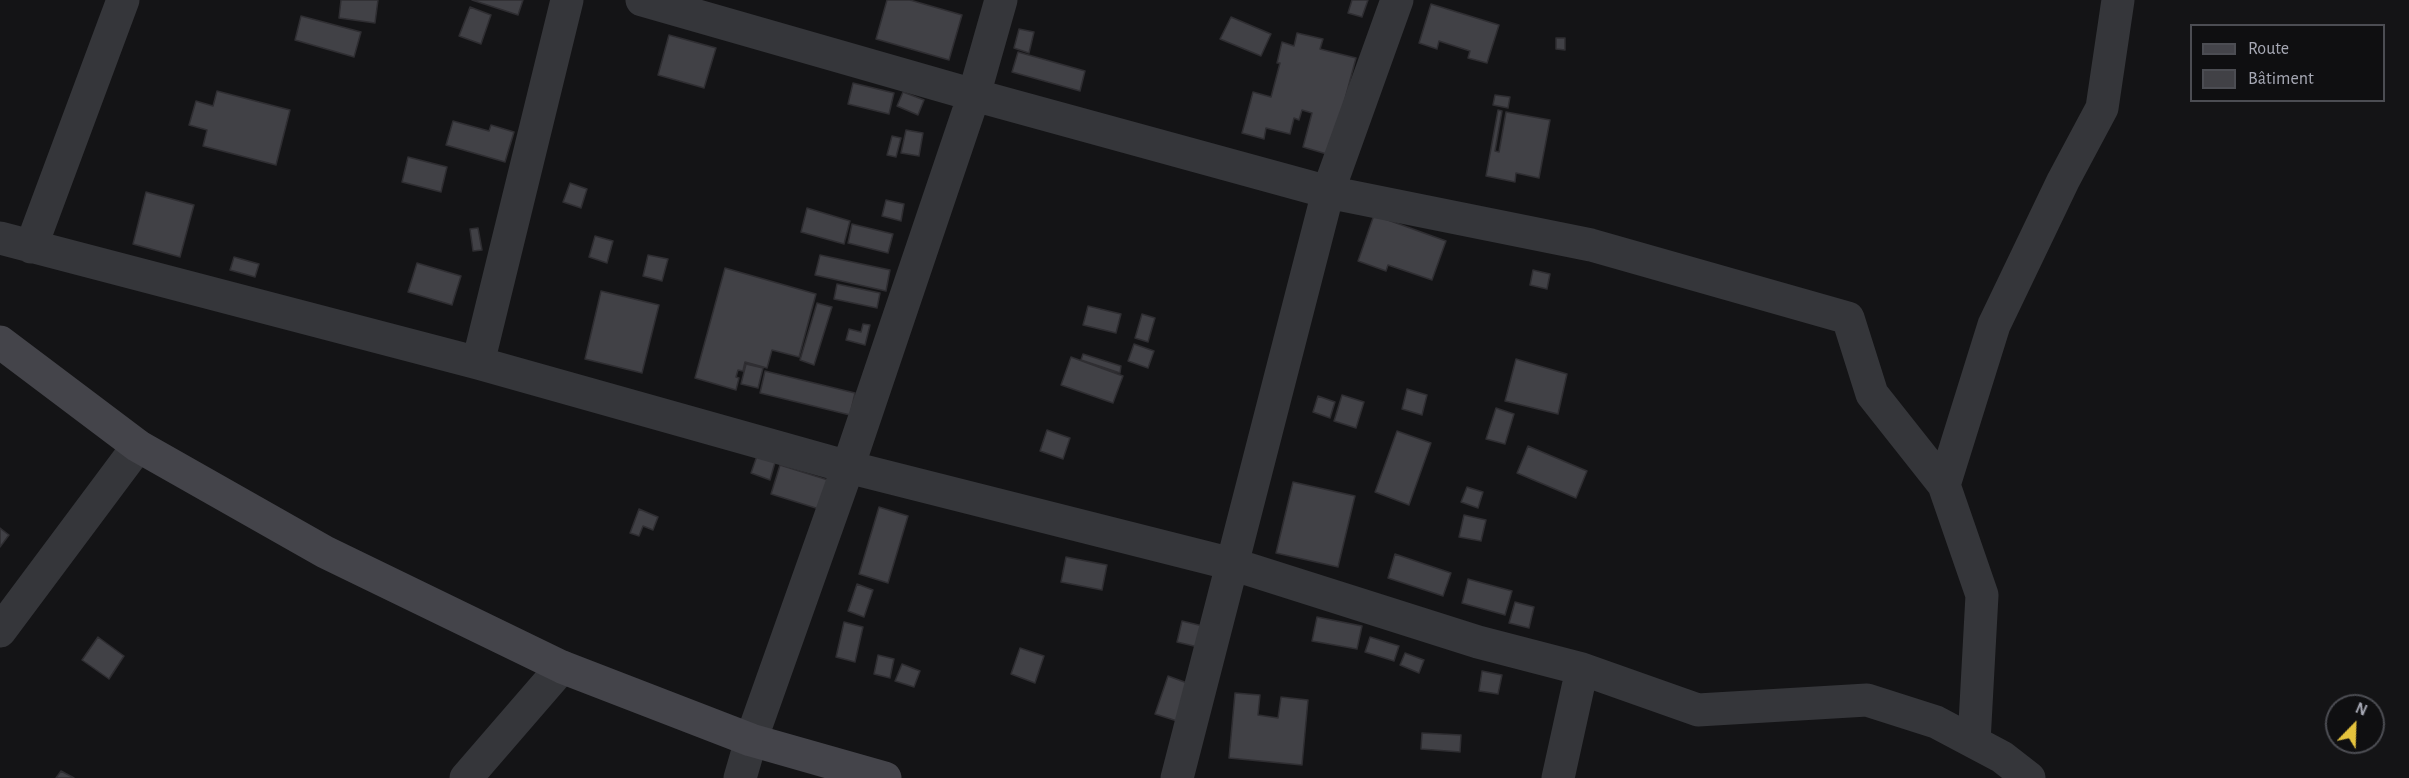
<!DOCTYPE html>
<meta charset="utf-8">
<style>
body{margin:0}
#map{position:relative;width:2409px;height:778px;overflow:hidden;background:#141416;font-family:"Alegreya Sans",sans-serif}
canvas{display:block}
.legend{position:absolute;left:2190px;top:24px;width:195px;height:78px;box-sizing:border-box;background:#0f0f11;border:2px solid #4c4d53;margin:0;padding:8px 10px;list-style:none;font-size:18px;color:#a7a9b5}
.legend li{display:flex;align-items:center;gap:12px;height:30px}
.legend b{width:30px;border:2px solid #4c4d53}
.north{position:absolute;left:2325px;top:694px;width:60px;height:60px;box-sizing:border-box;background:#0f0f11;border:2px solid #4c4d53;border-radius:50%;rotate:23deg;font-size:16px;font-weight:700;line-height:24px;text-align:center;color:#a7a9b5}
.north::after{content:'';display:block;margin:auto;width:21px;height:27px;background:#e5c33d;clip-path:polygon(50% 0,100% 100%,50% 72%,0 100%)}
</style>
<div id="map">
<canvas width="2409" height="778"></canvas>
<ul class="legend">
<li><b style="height:8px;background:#44444a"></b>Route</li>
<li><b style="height:16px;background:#414146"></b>Bâtiment</li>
</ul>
<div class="north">N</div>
</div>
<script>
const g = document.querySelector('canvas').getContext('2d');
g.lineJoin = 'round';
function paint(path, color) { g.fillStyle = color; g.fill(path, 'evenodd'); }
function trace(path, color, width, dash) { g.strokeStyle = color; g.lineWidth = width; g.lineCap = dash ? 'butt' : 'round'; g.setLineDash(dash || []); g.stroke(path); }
const building = new Path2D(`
 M341,0H378L375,23L339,18Z
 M472,0H523L518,15Z
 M887,0H910L962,15L949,60L876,39Z
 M1352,0H1368L1362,17L1348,13Z
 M1431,4L1499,25L1487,63L1468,58L1470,51L1439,41L1437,49L1419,43Z
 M470,7L491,15L481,44L459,36Z
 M301,16L361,32L354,57L295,40Z
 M1231,17L1271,34L1261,56L1220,39Z
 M1019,29L1034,32L1029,53L1014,48Z
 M1297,33L1323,39L1320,49L1356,58L1330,155L1303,147L1312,113L1302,110L1299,120L1294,118L1290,134L1266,128L1264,139L1242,133L1253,92L1271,97L1280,63H1277L1282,42L1294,46Z
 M669,35L716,48L704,88L658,75Z
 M1556,38H1565V50L1556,49Z
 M1018,52L1085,71L1080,91L1012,72Z
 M853,83L894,93L889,114L848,104Z
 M217,91L290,110L276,165L203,146L207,130L189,125L196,101L213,106Z
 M903,92L924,100L918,115L897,106Z
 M1495,95L1510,97L1508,108L1493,105Z
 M1498,110L1502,111L1495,151L1499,152L1506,112L1550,120L1539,178L1516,173L1515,182L1486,176Z
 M453,121L489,131L491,125L514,132L505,162L446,145Z
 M906,130L923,133L919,156L901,153Z
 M892,136L901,138L896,157L887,155Z
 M408,157L447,167L441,192L402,182Z
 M570,183L587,189L581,208L563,202Z
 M146,192L194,205L180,257L133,244Z
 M886,200L904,204L901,221L882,216Z
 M807,208L850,221L844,244L801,232Z
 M1374,215L1446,241L1432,280L1388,265L1386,271L1358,261Z
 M852,224L893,234L888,253L848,243Z
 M478,228L482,250L473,251L470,229Z
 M595,236L613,241L607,263L589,257Z
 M648,255L668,259L662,281L643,276Z
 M820,255L890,270L886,291L815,275Z
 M234,257L259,264L255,277L230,270Z
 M417,263L461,276L452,305L408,292Z
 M725,268L816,294L799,357L772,350L767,368L745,362L743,371L738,370L736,377L739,378L736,390L695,378Z
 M1533,270L1550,274L1547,289L1530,285Z
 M837,284L880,293L877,308L834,299Z
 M601,291L659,305L642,373L585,359Z
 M817,303L832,307L814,365L800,360Z
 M1088,306L1121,314L1116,333L1083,325Z
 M1142,314L1155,318L1148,342L1135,338Z
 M863,324L870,325L865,345L846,340L849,329L861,332Z
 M1134,344L1154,351L1148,368L1128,361Z
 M1083,354L1121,366L1120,373L1081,360Z
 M1071,357L1123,376L1113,403L1061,385Z
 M1516,359L1567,374L1558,414L1505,401Z
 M746,364L763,368L758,388L741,384Z
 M765,371L855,393L850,415L760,393Z
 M1407,389L1427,395L1422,415L1402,409Z
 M1342,395L1364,402L1356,428L1334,421Z
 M1318,396L1335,402L1330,418L1313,412Z
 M1496,408L1514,414L1505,444L1486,439Z
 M1047,430L1070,438L1063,459L1040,451Z
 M1397,431L1431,443L1409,505L1375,492Z
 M1528,446L1587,471L1576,498L1517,473Z
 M758,453L776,459L770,480L751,473Z
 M780,465L828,480L819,509L771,494Z
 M1293,482L1355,496L1338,567L1276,553Z
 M1467,487L1483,492L1478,508L1461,502Z
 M879,507L908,516L888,583L859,574Z
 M639,509L658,517L653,530L643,526L639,536L630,533Z
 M1464,515L1486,520L1481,541L1459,537Z
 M0,528L9,535L0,547Z
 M1395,554L1451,573L1443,596L1388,578Z
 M1066,557L1107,565L1102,590L1061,582Z
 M1468,579L1512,591L1505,615L1462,603Z
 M857,584L873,590L864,617L848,611Z
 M1515,602L1534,607L1529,628L1509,623Z
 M1317,617L1362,626L1357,649L1312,641Z
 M1182,621L1207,627L1202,648L1177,642Z
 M844,622L863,627L855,662L836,657Z
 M98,637L124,656L109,679L82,660Z
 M1370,637L1399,646L1394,661L1365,652Z
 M1020,648L1044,656L1035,683L1011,674Z
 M1405,653L1424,660L1419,673L1400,665Z
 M878,655L894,659L890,678L874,674Z
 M902,664L920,671L914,687L895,681Z
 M1482,671L1502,675L1498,694L1479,691Z
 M1168,676L1190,684L1177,721L1155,714Z
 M1235,693L1260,695L1258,715L1278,718L1281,697L1308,700L1302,765L1229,758Z
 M1422,733L1461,735L1460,752L1421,749Z
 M61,771L74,778H56Z`);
paint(building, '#414146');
trace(building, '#2f2e32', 1.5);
trace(new Path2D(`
 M642,0L974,95L1328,192L1591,245L1848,318L1872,394L1944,485L1982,595L1974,742
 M0,238L478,363L848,467L1232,564L1478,642L1582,669L1698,710L1867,700L1936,722L2002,757L2029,778
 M31,247L123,0
 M478,363L567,0
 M1944,485L1994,325L2063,181L2102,108L2118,0
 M0,631L138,446
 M466,778L562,667
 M740,778L751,740L848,467L974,95L1001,0
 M1177,778L1328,192L1397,0
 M1558,778L1582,669`), '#35363a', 33);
trace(new Path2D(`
 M0,342L138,446L325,552L562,667L751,740L885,778`), '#44444a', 33);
</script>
